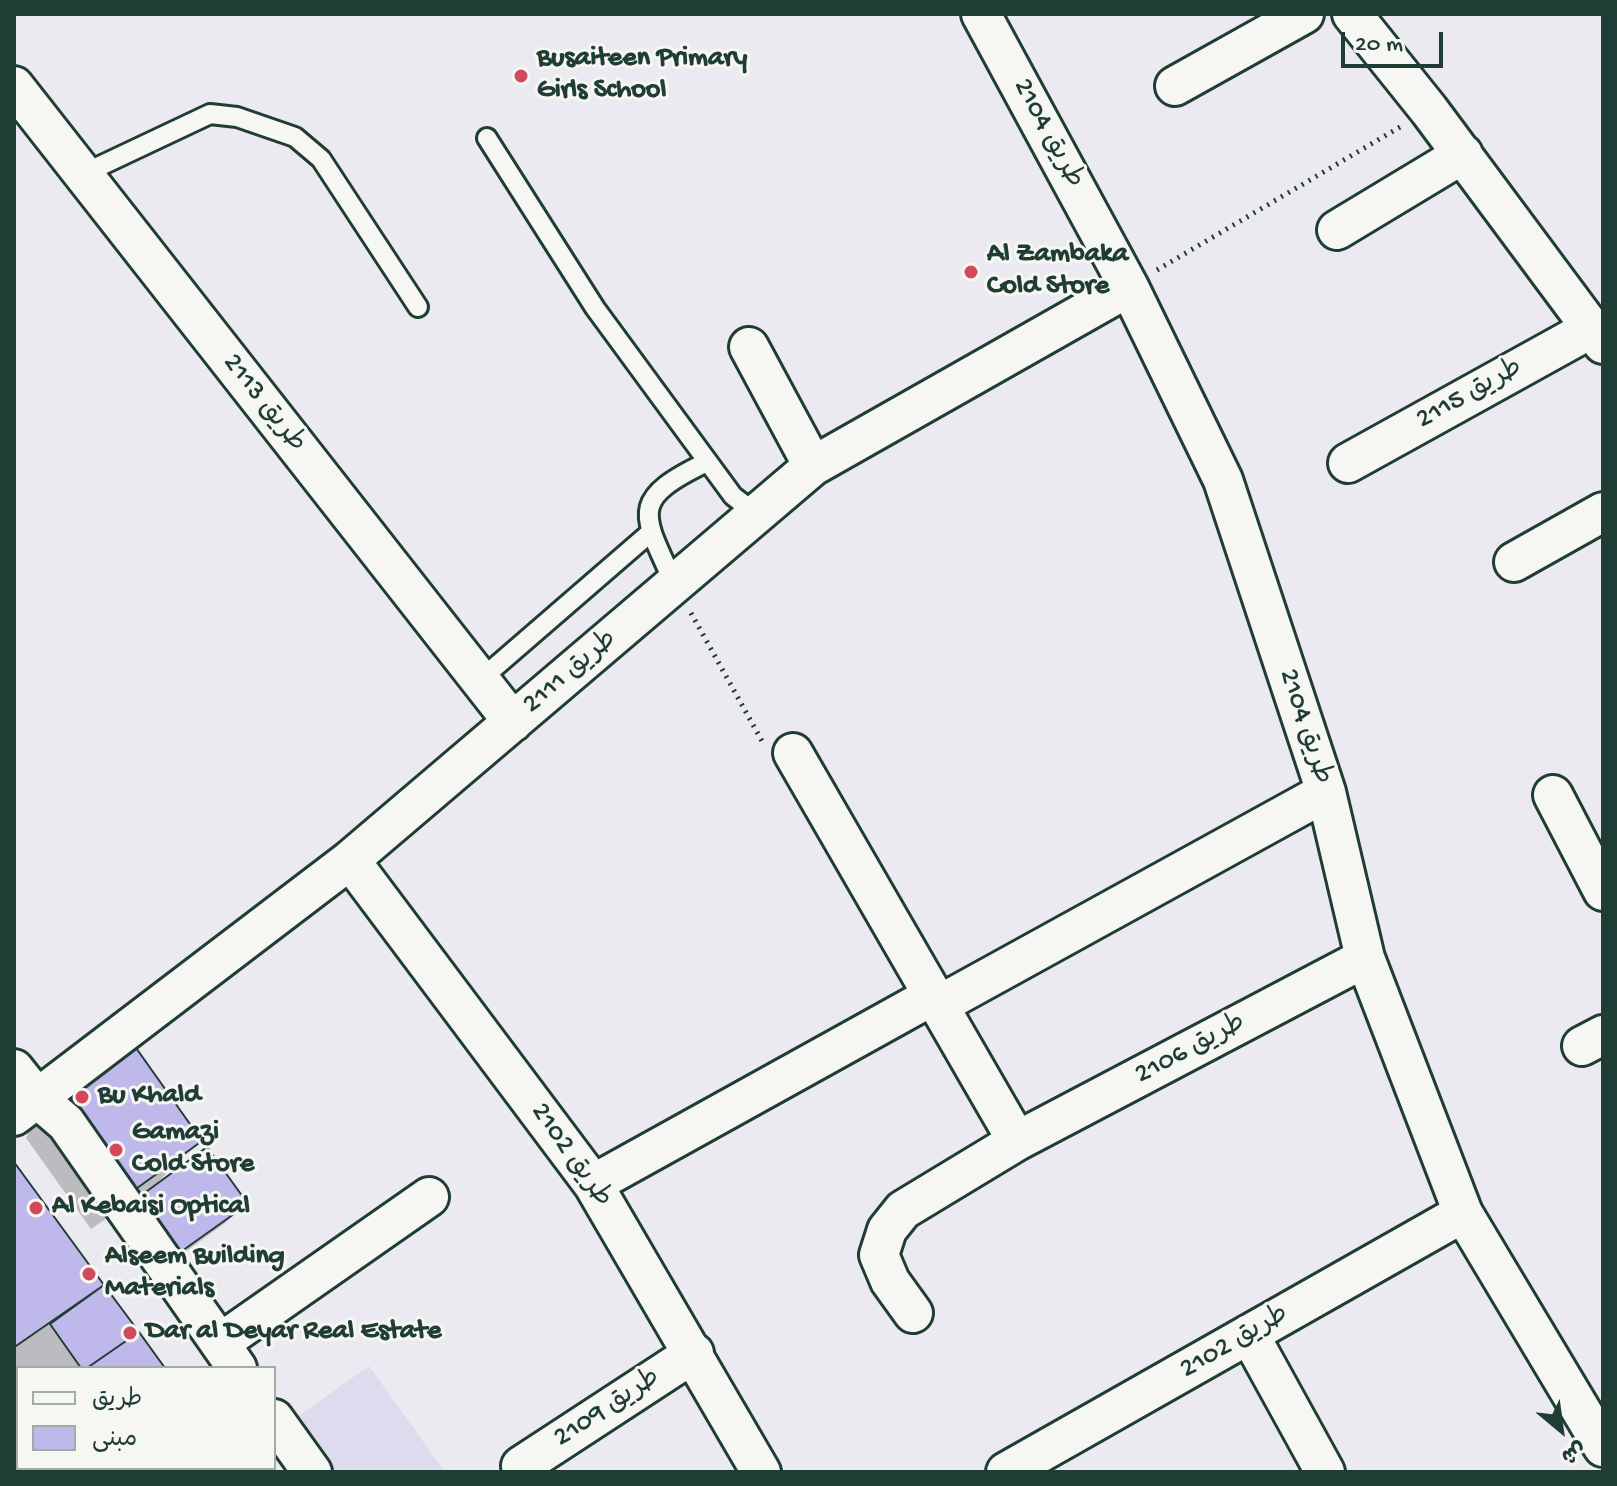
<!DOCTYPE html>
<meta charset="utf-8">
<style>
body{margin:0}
#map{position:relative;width:1617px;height:1486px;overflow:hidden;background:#ebeaf0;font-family:"Gochi Hand","Playpen Sans Arabic",sans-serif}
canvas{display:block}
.frame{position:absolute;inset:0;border:16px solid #1f3d34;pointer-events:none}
.legend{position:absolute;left:16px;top:1366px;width:260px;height:104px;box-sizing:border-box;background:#f6f6f2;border:2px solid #a0aca6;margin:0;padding:10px 14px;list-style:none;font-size:24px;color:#1f3d34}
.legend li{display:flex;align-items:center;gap:16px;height:40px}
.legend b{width:40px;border:2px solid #a0aca6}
.north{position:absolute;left:1521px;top:1390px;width:80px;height:80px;-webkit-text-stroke:6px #f6f6f2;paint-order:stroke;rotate:151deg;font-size:22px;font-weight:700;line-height:32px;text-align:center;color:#1f3d34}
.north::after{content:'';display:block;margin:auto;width:28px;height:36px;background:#1f3d34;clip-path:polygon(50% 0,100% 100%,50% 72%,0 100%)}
.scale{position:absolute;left:1341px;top:32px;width:102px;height:36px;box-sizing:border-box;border:4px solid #1f3d34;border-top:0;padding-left:10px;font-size:24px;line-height:28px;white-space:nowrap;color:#1f3d34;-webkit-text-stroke:6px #f6f6f2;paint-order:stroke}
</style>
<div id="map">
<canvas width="1617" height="1486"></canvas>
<div class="frame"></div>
<ul class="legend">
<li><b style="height:10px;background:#f6f6f2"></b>طريق</li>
<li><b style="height:22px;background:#bfb8ea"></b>مبنى</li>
</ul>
<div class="north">ش</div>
<div class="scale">20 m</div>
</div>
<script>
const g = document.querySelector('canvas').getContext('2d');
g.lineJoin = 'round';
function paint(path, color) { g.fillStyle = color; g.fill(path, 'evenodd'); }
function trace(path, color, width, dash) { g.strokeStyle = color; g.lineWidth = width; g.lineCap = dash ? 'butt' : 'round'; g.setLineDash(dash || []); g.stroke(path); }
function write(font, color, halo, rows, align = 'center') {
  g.font = font + ' "Gochi Hand","Playpen Sans Arabic",sans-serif'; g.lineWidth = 6; g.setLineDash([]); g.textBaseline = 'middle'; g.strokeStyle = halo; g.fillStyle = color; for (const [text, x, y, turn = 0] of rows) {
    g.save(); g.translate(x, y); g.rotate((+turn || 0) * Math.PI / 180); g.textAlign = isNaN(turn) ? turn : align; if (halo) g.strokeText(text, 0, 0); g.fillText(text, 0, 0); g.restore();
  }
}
paint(new Path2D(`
 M369,1366L445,1472H322L287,1424Z`), '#dedbee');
paint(new Path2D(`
 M35,1120L200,1140L156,1184L245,1203L225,1223L155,1274L143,1194L91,1229L26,1138Z
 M14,1164L17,1165L162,1368H18L14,1362Z`), '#0003');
const building = new Path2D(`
 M129,1038L202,1141L129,1194L62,1100Z
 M207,1147L248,1204L175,1256L135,1200Z
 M14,1162L104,1285L16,1346L14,1343Z
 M104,1285L139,1332L87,1368H81L50,1324Z
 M139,1332L165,1368H87Z`);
paint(building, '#bfb8ea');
trace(building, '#1f3d34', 2);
const service = new Path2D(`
 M487,138L595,308L733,496L755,513
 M83,174L210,114L237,117L295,137L321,159L418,307
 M675,585C642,513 628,500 707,462
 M480,680L651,532`);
const minor = new Path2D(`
 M981,14L1129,287L1223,480L1326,792L1365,958L1463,1213L1603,1447
 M1352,14L1429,110L1603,344
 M14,86L513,722
 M1175,86L1304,14
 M1337,230L1463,154
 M749,347L813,466
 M1348,463L1592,328
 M1514,562L1603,512
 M793,753L1017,1141
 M1553,795L1603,891
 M350,860L593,1184L761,1472
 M939,1005L1326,792
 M1582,1046L1603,1035
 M14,1069L37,1098L66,1123L237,1368
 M14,1116L350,860L813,466L1129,287
 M593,1184L934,995
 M913,1313L890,1281L879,1255L887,1230L903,1210L1017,1141L1365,958
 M1249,1334L1325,1472
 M220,1343L429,1197
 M274,1419L312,1472
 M521,1466L694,1353
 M135,1472L140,1468
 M1006,1472L1463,1213`);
trace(service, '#1f3d34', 24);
trace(minor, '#1f3d34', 44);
trace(new Path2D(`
 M1157,270L1400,127
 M691,613L762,741`), '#1f3d34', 5, [2, 6]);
trace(service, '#f6f6f2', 18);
trace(minor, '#f6f6f2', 38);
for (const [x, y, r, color] of [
 [521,76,8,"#d1495b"],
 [971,272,8,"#d1495b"],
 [82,1097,8,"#d1495b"],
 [116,1150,8,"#d1495b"],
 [36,1208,8,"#d1495b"],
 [89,1274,8,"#d1495b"],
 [130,1333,8,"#d1495b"]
]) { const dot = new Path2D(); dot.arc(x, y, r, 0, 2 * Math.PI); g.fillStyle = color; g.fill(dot); trace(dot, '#f6f6f2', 3); }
write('bold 28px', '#1f3d34', '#f6f6f2', [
 ["Busaiteen Primary",537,60],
 ["Girls School",537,92],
 ["Al Zambaka",987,256],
 ["Cold Store",987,288],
 ["Bu Khald",98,1097],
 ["Gamazi",132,1134],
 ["Cold Store",132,1166],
 ["Al Kebaisi Optical",52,1208],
 ["Alseem Building",105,1258],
 ["Materials",105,1290],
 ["Dar al Deyar Real Estate",146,1333]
], 'left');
write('28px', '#1f3d34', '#f6f6f2', [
 ["طريق 2104",1047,134,62],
 ["طريق 2115",1470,395,-29],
 ["طريق 2113",263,404,52],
 ["طريق 2111",571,673,-40],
 ["طريق 2104",1304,727,72],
 ["طريق 2106",1191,1050,-28],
 ["طريق 2102",570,1156,55],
 ["طريق 2102",1235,1343,-30],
 ["طريق 2109",608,1409,-33]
]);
</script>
